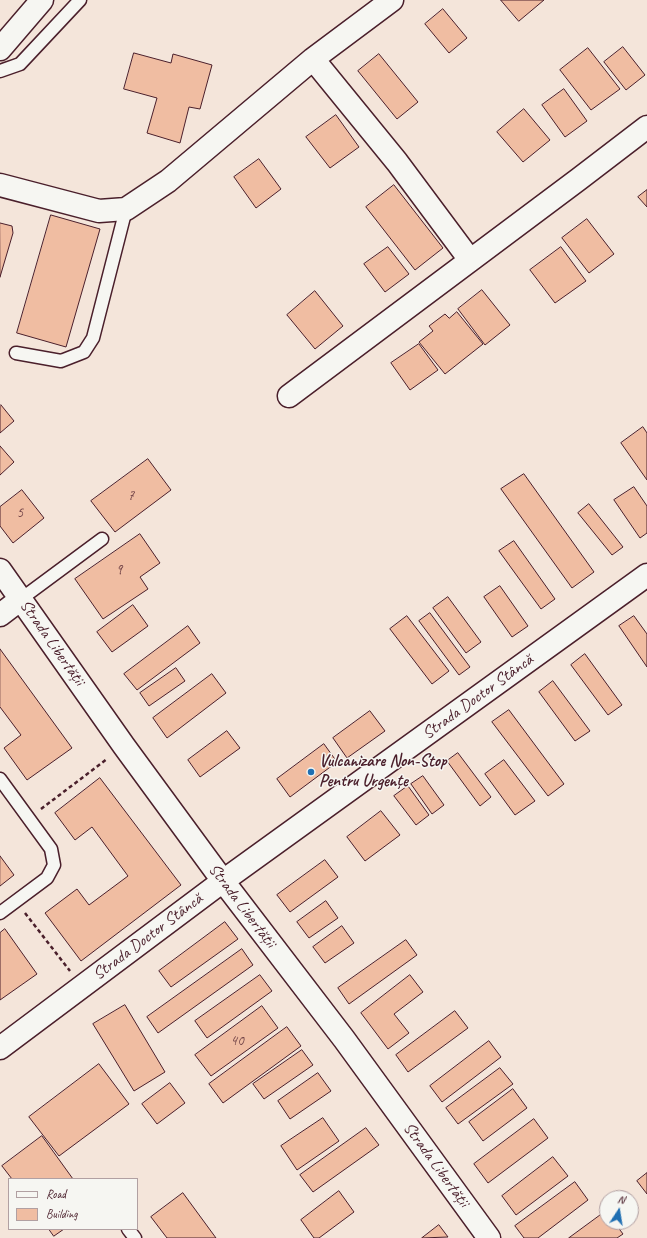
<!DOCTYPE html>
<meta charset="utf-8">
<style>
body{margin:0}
#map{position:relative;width:647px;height:1238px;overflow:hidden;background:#f4e5da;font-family:Caveat,sans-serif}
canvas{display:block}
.legend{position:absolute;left:8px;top:1178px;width:130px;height:52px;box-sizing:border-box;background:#f6f6f2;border:1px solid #b1a0a2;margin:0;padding:5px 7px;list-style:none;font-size:12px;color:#4a1f2b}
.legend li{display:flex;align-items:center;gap:8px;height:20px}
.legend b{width:20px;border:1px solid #b1a0a2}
.north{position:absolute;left:599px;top:1190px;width:40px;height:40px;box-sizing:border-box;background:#f6f6f2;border:1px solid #b1a0a2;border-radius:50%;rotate:12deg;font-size:11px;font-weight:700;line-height:16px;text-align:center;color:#4a1f2b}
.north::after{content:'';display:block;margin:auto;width:14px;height:18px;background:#1f6fb2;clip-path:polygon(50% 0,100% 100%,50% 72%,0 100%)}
</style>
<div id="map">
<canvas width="647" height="1238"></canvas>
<ul class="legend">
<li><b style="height:5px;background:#f6f6f2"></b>Road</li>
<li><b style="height:11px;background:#f0bda2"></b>Building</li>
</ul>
<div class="north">N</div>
</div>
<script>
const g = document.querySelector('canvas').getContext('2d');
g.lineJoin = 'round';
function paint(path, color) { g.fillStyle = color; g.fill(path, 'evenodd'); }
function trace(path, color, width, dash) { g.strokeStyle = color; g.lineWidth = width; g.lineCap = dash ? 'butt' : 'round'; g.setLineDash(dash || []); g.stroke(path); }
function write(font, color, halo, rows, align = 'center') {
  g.font = font + ' Caveat,sans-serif'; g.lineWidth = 3; g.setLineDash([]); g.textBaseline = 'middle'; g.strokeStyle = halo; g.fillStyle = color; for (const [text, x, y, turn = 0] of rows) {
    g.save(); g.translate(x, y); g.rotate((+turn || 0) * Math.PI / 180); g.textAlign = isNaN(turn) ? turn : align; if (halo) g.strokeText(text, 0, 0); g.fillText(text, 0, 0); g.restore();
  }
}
const building = new Path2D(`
 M501,0H544L519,21Z
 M443,9L467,38L449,53L425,24Z
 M623,47L645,75L626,90L604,62Z
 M588,48L620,89L591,110L560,70Z
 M134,53L171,63L173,54L212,65L200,109L189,107L180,143L147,133L157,98L124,89Z
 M379,54L418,102L397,119L358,71Z
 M564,89L587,121L565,137L542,105Z
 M524,109L550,140L523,162L497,132Z
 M336,115L359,147L330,168L306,137Z
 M259,159L281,189L256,208L234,177Z
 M394,185L443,248L415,270L366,207Z
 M647,190V207L638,197Z
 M51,215L100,229L66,347L17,333Z
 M587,219L614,254L589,273L562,238Z
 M0,223L12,226L13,233L0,277Z
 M388,247L409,274L385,292L364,264Z
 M561,247L586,281L555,303L530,270Z
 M482,290L510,325L485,345L458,309Z
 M315,291L343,326L315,349L287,315Z
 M457,312L483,344L445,374L419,342L433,331L429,326L445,314L449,318Z
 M419,344L438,370L410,390L391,363Z
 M1,405L14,421L0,433V406Z
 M643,427L647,433V480L621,443Z
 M0,446L14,462L0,475Z
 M148,459L171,490L115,532L91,501Z
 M524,474L594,572L572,588L501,489Z
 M634,487L647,506V533L640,538L614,500Z
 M22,490L44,518L13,543L0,526V507Z
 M589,504L623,547L612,555L578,513Z
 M140,534L160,563L140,577L148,589L103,619L75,579Z
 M514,541L555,599L541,609L499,551Z
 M500,586L528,626L512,637L484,597Z
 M448,597L481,642L466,653L433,608Z
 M133,605L148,626L112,652L97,632Z
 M430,613L470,667L459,675L419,621Z
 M407,616L449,671L432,684L390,629Z
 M634,616L647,634V667L619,626Z
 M188,626L200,643L137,690L124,674Z
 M0,649L72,748L27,780L4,748L21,735L0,707Z
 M585,654L622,705L608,715L571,665Z
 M176,668L185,681L149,706L140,693Z
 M212,674L226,693L167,738L153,718Z
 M553,681L590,731L575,741L539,692Z
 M509,710L564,784L548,796L492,722Z
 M370,711L385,731L347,758L333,738Z
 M227,731L240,748L200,777L188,760Z
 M324,744L337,762L290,797L277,779Z
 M458,753L491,797L480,806L447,761Z
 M504,760L535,801L515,815L485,774Z
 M423,776L444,805L432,814L411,784Z
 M100,778L181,885L81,961L45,913L77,889L89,905L128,876L92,827L75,840L55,813Z
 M408,786L429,815L416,825L394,796Z
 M381,811L400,835L365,861L347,837Z
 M0,856L14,875L0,886Z
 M325,860L338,877L290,912L277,895Z
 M326,901L338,918L309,938L297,922Z
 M225,922L238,939L171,987L159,971Z
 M342,926L354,943L325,963L313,947Z
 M5,929L37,974L0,1000V933Z
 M406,940L417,955L349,1004L338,988Z
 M242,949L253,965L158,1033L147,1017Z
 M260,975L272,991L207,1038L195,1021Z
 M410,975L423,992L394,1014L409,1033L388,1049L361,1013Z
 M125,1005L165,1072L134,1091L93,1024Z
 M262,1006L278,1028L211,1076L195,1055Z
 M455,1011L468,1028L408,1072L396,1055Z
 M287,1027L301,1046L223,1103L209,1084Z
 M489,1041L501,1057L442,1102L430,1086Z
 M302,1050L313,1065L264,1099L253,1084Z
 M99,1064L129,1104L59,1156L29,1117Z
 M500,1068L513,1084L458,1124L446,1108Z
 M318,1073L331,1091L290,1119L278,1101Z
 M170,1083L185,1103L157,1124L142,1104Z
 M513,1089L527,1108L483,1141L469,1122Z
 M323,1118L339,1141L297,1170L281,1146Z
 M534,1119L548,1138L488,1183L474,1164Z
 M366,1128L379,1145L313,1192L300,1175Z
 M42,1136L73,1179H12L2,1166Z
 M553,1157L568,1176L516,1215L502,1196Z
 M647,1173V1194L637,1181Z
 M575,1182L588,1200L538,1238H524L515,1226Z
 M339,1191L354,1212L319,1238H314L301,1220Z
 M183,1193L216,1238H167L151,1217Z
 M606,1211L607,1222H614L623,1234L617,1238H569Z
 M439,1225L448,1237L422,1238Z
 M49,1229H64L54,1236Z`);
paint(building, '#f0bda2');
trace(building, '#4a1f2b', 1);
const lane = new Path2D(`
 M0,71L20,64L80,0
 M16,353L61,361L84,352L93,338L126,209
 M21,599L102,539
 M0,779L51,849L54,865L47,878L0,913
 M128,1229L135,1238`);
const street = new Path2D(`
 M0,49L42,0
 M313,59L397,162L470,260
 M0,185L99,211L126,209L168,181L313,59L392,0
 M289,396L579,179L647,127
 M0,570L124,746L223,881L344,1039L489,1238
 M0,615L21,599
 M0,1048L223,881L647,575`);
trace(lane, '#4a1f2b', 15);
trace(street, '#4a1f2b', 25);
trace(new Path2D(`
 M41,809L107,759
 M25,913L70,971`), '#4a1f2b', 2.5, [4, 3]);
trace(lane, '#f6f6f2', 12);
trace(street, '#f6f6f2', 22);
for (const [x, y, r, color] of [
 [311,772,4,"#1f6fb2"]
]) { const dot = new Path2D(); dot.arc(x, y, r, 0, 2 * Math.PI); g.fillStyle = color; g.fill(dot); trace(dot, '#f6f6f2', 1.5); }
write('15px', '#744649', null, [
 ["7",131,496],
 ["5",20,513],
 ["9",119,570],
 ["40",237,1041]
]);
write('17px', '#4a1f2b', '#f6f6f2', [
 ["Strada Libertății",52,643,55],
 ["Strada Doctor Stâncă",478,697,-36],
 ["Strada Libertății",242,906,53],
 ["Strada Doctor Stâncă",148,937,-37],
 ["Strada Libertății",436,1165,54]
]);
write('bold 17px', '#4a1f2b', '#f6f6f2', [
 ["Vulcanizare Non-Stop",319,762],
 ["Pentru Urgențe",319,782]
], 'left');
</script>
